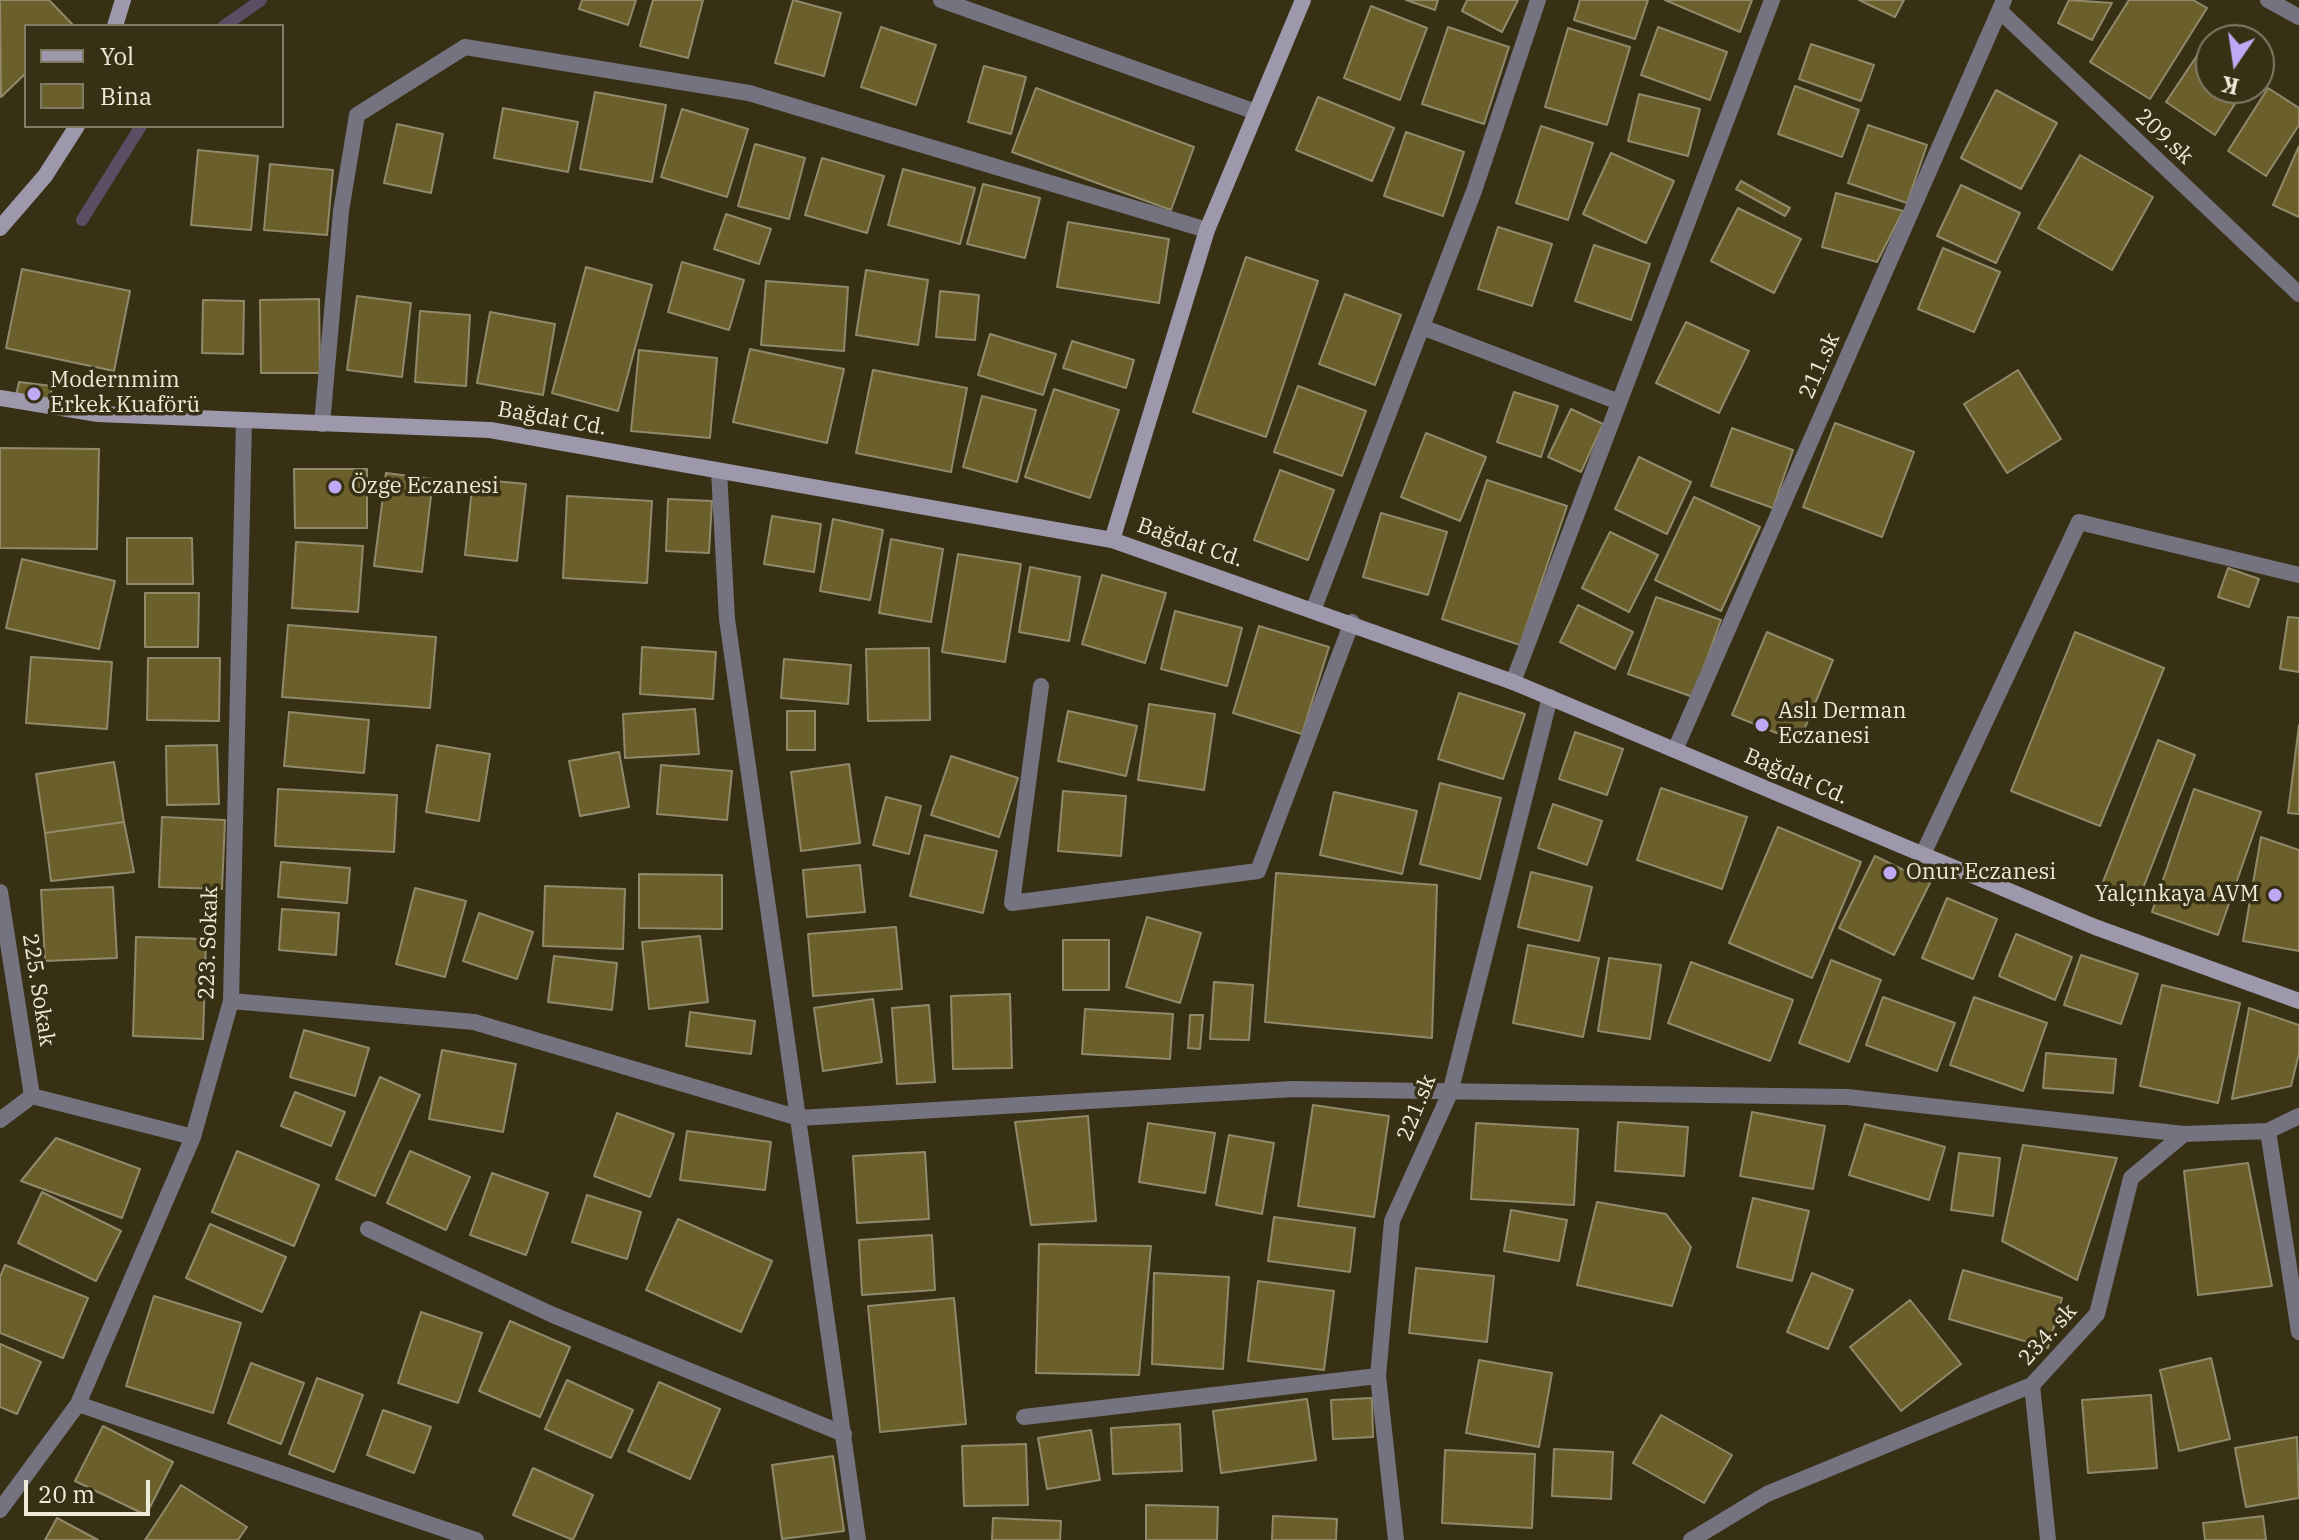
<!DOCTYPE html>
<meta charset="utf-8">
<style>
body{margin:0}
#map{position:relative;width:2299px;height:1540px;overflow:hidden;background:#373015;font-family:"IBM Plex Serif",serif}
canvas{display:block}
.legend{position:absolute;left:24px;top:24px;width:260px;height:104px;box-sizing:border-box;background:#373015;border:2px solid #807b64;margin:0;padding:10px 14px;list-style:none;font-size:24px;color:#eeebda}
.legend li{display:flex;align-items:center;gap:16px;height:40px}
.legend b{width:40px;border:2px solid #807b64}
.north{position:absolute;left:2195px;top:24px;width:80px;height:80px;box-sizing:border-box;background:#373015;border:2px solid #807b64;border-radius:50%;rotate:193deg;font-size:22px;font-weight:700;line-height:32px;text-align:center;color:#eeebda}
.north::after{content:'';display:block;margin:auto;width:28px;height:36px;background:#bfa9f4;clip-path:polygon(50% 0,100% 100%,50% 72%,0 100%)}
.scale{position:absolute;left:24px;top:1480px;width:126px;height:36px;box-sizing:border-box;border:4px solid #eeebda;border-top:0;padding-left:10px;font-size:24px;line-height:28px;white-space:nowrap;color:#eeebda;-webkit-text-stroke:6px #373015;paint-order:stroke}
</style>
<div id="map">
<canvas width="2299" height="1540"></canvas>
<ul class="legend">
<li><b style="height:10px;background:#9d98ac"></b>Yol</li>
<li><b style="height:22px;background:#6b5f2c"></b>Bina</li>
</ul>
<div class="north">K</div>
<div class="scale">20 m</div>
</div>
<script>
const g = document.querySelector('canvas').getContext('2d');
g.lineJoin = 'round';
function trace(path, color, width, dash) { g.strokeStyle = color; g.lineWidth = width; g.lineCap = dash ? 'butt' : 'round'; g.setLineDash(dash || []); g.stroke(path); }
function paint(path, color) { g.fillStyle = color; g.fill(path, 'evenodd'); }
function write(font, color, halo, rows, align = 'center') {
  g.font = font + ' "IBM Plex Serif",serif'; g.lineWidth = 7; g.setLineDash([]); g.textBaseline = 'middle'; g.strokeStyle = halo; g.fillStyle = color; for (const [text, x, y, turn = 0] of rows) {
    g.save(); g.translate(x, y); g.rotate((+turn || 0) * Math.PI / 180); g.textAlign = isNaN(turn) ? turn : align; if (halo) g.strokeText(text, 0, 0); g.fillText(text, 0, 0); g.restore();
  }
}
trace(new Path2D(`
 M224,26L261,0
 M82,220L141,126`), '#5a4e64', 12);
const building = new Path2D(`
 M0,0H49L74,26H26V73L1,97Z
 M582,0H636L628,25L579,9Z
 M653,0H703L688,58L640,46Z
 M793,0L841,13L824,76L775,63Z
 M1406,0H1438L1435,10Z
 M1467,0H1518L1502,32L1462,11Z
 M1580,0H1648L1635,39L1574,20Z
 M1665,0H1752L1740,32Z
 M1859,0H1904L1895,17Z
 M2069,0L2112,3L2092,40L2058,23Z
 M2129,0H2193L2207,8L2150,99L2090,62Z
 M1371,6L1427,28L1400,100L1344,78Z
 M881,27L936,45L916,105L861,87Z
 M1448,27L1509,47L1484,124L1422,104Z
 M1658,27L1727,52L1710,100L1641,75Z
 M1568,28L1630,47L1607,125L1545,107Z
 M2210,36L2215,40H2211V88H2245L2215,135L2166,102Z
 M1811,44L1874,65L1861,101L1799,79Z
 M984,66L1026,77L1011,134L968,122Z
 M1795,86L1859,110L1842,157L1778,134Z
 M1036,88L1194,147L1171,210L1012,152Z
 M2268,88L2299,108V125L2266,176L2228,151Z
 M1996,90L2057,123L2021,189L1961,158Z
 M595,92L666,105L652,182L580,169Z
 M1639,94L1700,109L1688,156L1628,141Z
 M1318,97L1394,128L1372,181L1296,150Z
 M503,108L578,122L568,172L494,158Z
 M682,109L748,129L727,197L661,177Z
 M397,124L443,134L431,193L384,183Z
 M1868,125L1927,145L1907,203L1848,183Z
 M1541,126L1593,143L1568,220L1516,203Z
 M1406,132L1464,152L1443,216L1384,196Z
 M755,144L805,158L789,219L738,206Z
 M2299,146V217L2273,205Z
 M198,150L258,156L251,230L191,225Z
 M1611,153L1674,181L1646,243L1583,214Z
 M2080,155L2153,197L2112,270L2038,228Z
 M822,158L884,176L867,233L805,215Z
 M270,164L333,170L327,235L264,230Z
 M903,169L975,188L960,244L888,225Z
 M1741,181L1790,208L1785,216L1736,189Z
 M983,184L1040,198L1025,258L967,244Z
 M1961,185L2020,213L1996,263L1937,236Z
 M1836,193L1903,211L1877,262L1822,247Z
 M1738,208L1801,239L1774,293L1711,261Z
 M726,214L771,229L759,264L714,249Z
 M1068,222L1169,239L1159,303L1057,287Z
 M1498,227L1552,244L1532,306L1478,289Z
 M1594,245L1650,264L1631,320L1575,301Z
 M1943,248L2000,272L1974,332L1918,309Z
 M1246,257L1318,281L1266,437L1193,412Z
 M682,262L744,280L729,330L668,312Z
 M586,267L652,285L618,411L552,393Z
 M22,269L130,291L114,371L6,348Z
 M866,270L928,280L918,345L856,335Z
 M766,281L848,287L844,351L761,345Z
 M940,291L979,295L975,340L936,337Z
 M1345,294L1401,315L1375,385L1319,364Z
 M357,296L411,303L402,377L347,370Z
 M319,299L320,373H261L260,300Z
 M203,300L244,301L243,354L202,353Z
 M420,311L470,315L466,386L415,382Z
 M490,312L555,324L543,395L477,383Z
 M1686,322L1749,351L1719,413L1656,383Z
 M990,334L1056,354L1043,395L978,375Z
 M1072,341L1134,360L1126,388L1063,368Z
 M750,349L844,369L827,443L733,422Z
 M639,350L717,358L710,438L631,431Z
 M873,370L967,388L951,472L856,453Z
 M2018,370L2061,439L2007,473L1964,404Z
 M19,382L52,386L49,407L15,401Z
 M1298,386L1366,411L1342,476L1274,452Z
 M1054,389L1119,410L1090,498L1025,477Z
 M1514,392L1558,406L1541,457L1497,442Z
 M982,396L1036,410L1017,482L963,467Z
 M1571,409L1603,424L1581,472L1548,457Z
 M1835,423L1914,452L1882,537L1803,507Z
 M1732,428L1793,450L1773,508L1711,486Z
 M1426,433L1486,457L1460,521L1401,497Z
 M0,448L99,449L97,549L0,548Z
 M1639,457L1691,482L1667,534L1615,509Z
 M294,469H367V528H295Z
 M1280,470L1334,490L1308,560L1254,540Z
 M386,473L433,479L422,572L374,566Z
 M473,479L526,484L517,561L465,555Z
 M1487,480L1567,506L1520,645L1442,619Z
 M567,496L652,501L647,583L563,578Z
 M1694,497L1760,527L1721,611L1655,580Z
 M668,499L712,501L709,553L666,551Z
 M1381,513L1447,532L1428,595L1363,577Z
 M772,516L821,524L814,572L764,564Z
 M833,519L883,530L870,600L820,591Z
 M1610,532L1658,555L1629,612L1582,588Z
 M127,538H192L193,584H127Z
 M891,539L943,549L931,622L879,613Z
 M296,542L363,546L358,612L292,608Z
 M958,554L1021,564L1005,662L942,652Z
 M22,559L115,581L99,649L6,628Z
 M1030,567L1080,577L1069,641L1019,632Z
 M2228,568L2259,579L2249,607L2218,597Z
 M1102,575L1166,593L1145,663L1082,644Z
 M145,593H199L198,647H145Z
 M1656,597L1721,620L1693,697L1628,674Z
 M1578,605L1633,632L1615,669L1560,642Z
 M1175,611L1242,628L1227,686L1161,669Z
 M2288,617L2299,618V672L2280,669Z
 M288,625L436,637L430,708L282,697Z
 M1259,626L1329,647L1302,734L1233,713Z
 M1767,632L1833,660L1799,742L1732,715Z
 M2075,632L2164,668L2100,826L2011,791Z
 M642,647L716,652L713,699L640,694Z
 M929,648L930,720L868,721L866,649Z
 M31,657L112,662L107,729L26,723Z
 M148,658H220L219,721L147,720Z
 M784,659L851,665L848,704L781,698Z
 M1459,693L1525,714L1503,779L1438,759Z
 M1149,704L1215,714L1204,790L1138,780Z
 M695,709L699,754L625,758L623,714Z
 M787,711H815V750H787Z
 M1068,711L1137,726L1126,776L1058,761Z
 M289,712L369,720L364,773L284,766Z
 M2299,725V814L2288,813Z
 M1575,732L1623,749L1607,795L1559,779Z
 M2158,740L2195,755L2138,901L2101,887Z
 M217,745L219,804L167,805L166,746Z
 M437,745L490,754L479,821L426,812Z
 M619,752L629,807L580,816L569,761Z
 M951,756L1018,778L999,837L931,815Z
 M114,762L124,822L45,833L36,774Z
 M849,764L860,843L801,851L791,772Z
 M661,765L732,771L727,820L657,814Z
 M1440,783L1501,798L1480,879L1420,864Z
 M1661,788L1747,817L1722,889L1637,860Z
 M278,789L397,795L394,852L275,846Z
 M2194,789L2261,812L2218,935L2152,912Z
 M1063,791L1126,796L1121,856L1058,851Z
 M1334,792L1417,811L1402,874L1320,855Z
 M886,797L921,806L909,854L873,845Z
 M1553,804L1602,821L1587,865L1538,848Z
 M162,817L225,820L222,889L159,887Z
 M124,822L134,872L51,881L45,833Z
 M1778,827L1861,862L1812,978L1729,943Z
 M925,835L997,851L983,913L910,896Z
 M2261,837L2299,850V951L2243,941Z
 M1875,856L1930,883L1894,955L1839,928Z
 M281,862L350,868L347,903L278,897Z
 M860,865L865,912L807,917L803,870Z
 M1531,872L1592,887L1579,941L1518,927Z
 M1276,873L1437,885L1432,1038L1265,1022Z
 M639,874L722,875V929L639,928Z
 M545,886L625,889L623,949L543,946Z
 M113,887L117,958L45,961L41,890Z
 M415,888L466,901L445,977L396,964Z
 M1947,898L1997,919L1973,979L1922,958Z
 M282,909L339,913L336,955L279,950Z
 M479,913L533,932L517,979L463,961Z
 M1147,917L1201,933L1180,1003L1126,987Z
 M896,927L902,989L813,996L808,934Z
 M2016,934L2072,957L2055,1000L1999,976Z
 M700,936L708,1002L649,1009L642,942Z
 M136,937L206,939L203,1039L133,1036Z
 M1063,940H1109V990H1063Z
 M1528,945L1599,958L1583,1037L1513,1023Z
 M2081,955L2138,974L2121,1024L2064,1005Z
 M554,956L617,963L612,1010L548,1002Z
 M1609,958L1661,965L1650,1039L1598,1031Z
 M1831,960L1881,980L1849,1062L1799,1043Z
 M1691,962L1793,1000L1770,1061L1668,1023Z
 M1214,982L1253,985L1249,1040L1210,1039Z
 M2162,985L2240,1003L2218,1103L2140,1086Z
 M1010,994L1012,1068L953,1069L951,996Z
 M1883,997L1955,1023L1937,1071L1866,1045Z
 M1974,997L2047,1023L2023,1091L1950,1065Z
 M873,999L882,1062L823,1071L814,1008Z
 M929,1005L935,1082L897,1084L892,1008Z
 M2249,1008L2299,1025V1053L2291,1086L2232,1099Z
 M1085,1009L1173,1014L1170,1059L1082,1054Z
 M690,1012L755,1021L751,1054L686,1046Z
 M1190,1015H1203L1200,1049L1188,1048Z
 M304,1030L369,1048L355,1096L290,1077Z
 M442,1050L516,1064L503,1132L429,1119Z
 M2046,1053L2116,1059L2113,1093L2043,1088Z
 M380,1077L420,1095L375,1196L336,1179Z
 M295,1092L345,1112L331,1146L281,1126Z
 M1313,1105L1389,1116L1374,1217L1298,1206Z
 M1752,1112L1825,1126L1813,1189L1740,1176Z
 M617,1113L674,1134L650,1197L594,1176Z
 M1088,1116L1096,1221L1031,1225L1015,1122Z
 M1618,1122L1688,1127L1684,1176L1615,1171Z
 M1148,1123L1215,1133L1205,1193L1139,1182Z
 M1476,1123L1578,1129L1574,1205L1471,1199Z
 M1865,1124L1945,1147L1929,1200L1849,1175Z
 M687,1131L771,1142L765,1190L680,1180Z
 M1229,1135L1274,1143L1262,1214L1216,1205Z
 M56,1138L140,1169L122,1218L21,1181Z
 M2023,1145L2117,1158L2077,1280L2002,1241Z
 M237,1151L319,1185L294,1246L212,1212Z
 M410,1151L470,1177L446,1230L387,1203Z
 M925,1152L929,1219L857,1223L853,1156Z
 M1959,1153L2000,1158L1993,1216L1951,1210Z
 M2248,1163L2272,1286L2198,1295L2184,1171Z
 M492,1173L548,1193L526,1255L470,1235Z
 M42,1192L121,1231L96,1281L18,1243Z
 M587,1195L641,1212L627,1259L572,1242Z
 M1753,1198L1809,1211L1792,1281L1737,1267Z
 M1597,1202L1666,1214L1691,1247L1672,1306L1577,1285Z
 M1511,1210L1567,1220L1559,1261L1504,1251Z
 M1274,1217L1355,1228L1350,1272L1268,1261Z
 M678,1219L772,1261L741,1332L646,1290Z
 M210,1224L286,1257L262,1312L186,1278Z
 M932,1235L935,1290L862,1295L859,1240Z
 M1039,1244L1151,1246L1139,1375L1036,1373Z
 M5,1265L88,1298L63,1358L0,1333V1277Z
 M1416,1268L1494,1276L1487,1342L1409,1333Z
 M1963,1270L2062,1298L2048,1348L1949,1319Z
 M1154,1273L1229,1277L1223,1369L1152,1364Z
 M1812,1273L1853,1290L1828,1349L1787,1332Z
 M1258,1281L1334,1291L1324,1370L1248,1361Z
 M154,1296L241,1323L213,1413L126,1386Z
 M954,1298L966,1424L880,1432L868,1306Z
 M1910,1300L1961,1364L1901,1411L1850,1347Z
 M421,1312L482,1333L458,1403L398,1383Z
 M510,1321L570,1347L540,1417L479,1391Z
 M0,1344L41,1362L17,1414L0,1407Z
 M2211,1358L2230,1439L2179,1451L2160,1370Z
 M1479,1360L1552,1373L1539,1447L1466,1433Z
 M251,1363L304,1383L281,1444L228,1423Z
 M317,1378L363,1395L334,1472L289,1454Z
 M567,1380L633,1410L611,1458L545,1429Z
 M659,1382L720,1409L690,1479L628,1451Z
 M2151,1395L2157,1468L2088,1473L2082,1400Z
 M1372,1398L1373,1437L1333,1439L1331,1400Z
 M1307,1399L1316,1460L1221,1473L1213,1411Z
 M383,1410L431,1427L414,1473L367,1455Z
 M1661,1415L1732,1455L1704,1503L1633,1463Z
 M1180,1424L1182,1471L1113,1474L1111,1428Z
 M103,1426L173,1462L146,1515L75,1481Z
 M1091,1430L1100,1480L1047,1489L1038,1438Z
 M2297,1437L2299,1498L2246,1507L2235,1448Z
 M1026,1444L1028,1505L964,1506L962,1446Z
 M1554,1449L1613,1452L1611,1499L1552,1496Z
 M1445,1450L1535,1454L1532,1528L1442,1523Z
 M833,1456L844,1531L782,1539L772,1465Z
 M533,1468L593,1495L573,1540L513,1515Z
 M181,1485L247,1527L238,1540H145Z
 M1146,1505L1218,1507L1217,1540H1146Z
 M1273,1516L1337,1519L1336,1540H1272Z
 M2263,1516L2266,1540H2205L2203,1523Z
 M57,1518L98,1540H45Z
 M993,1518L1061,1521L1060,1540H992Z`);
paint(building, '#6b5f2c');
trace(building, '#90896a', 2);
trace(new Path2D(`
 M941,0L1256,112
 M2268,0L2299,17
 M2000,11L2299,294
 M1422,327L1619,402
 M322,424L341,211L357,115L465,47L749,93L1207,230
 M719,471L727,619L858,1540
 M1314,608L1474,191L1538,0
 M1513,682L1772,0
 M1041,686L1012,903L1258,871L1352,622
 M1675,750L2004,0
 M1923,854L2079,522L2299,575
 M0,892L32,1096
 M231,1001L474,1022L799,1118L1293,1089L1847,1097L2184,1134
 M0,1120L32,1096L193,1137
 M2268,1131L2299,1332
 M368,1229L553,1315L844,1434
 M2032,1385L2048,1540
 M78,1404L476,1540
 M1024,1417L1378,1376
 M0,1510L78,1404L193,1137L231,1001L244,420
 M1396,1540L1378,1376L1392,1221L1450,1093L1550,697
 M1691,1540L1767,1494L2032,1385L2097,1314L2131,1178L2184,1134L2268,1131L2299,1116`), '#767380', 16);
trace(new Path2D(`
 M115,26L123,0
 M0,228L45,176L77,126
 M0,398L98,414L490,430L1112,540L1513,682L2095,927L2299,1001
 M1112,540L1207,230L1303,0`), '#9d98ac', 16);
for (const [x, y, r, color] of [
 [34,394,8,"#bfa9f4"],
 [335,487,8,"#bfa9f4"],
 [1762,725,8,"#bfa9f4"],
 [1890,873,8,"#bfa9f4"],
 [2275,895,8,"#bfa9f4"]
]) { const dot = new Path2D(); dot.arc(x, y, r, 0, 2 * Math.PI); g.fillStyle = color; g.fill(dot); trace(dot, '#373015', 3); }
write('22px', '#eeebda', '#373015', [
 ["209.sk",2164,137,43],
 ["211.sk",1820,366,-66],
 ["Bağdat Cd.",552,419,10],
 ["Bağdat Cd.",1190,543,19],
 ["Bağdat Cd.",1796,777,23],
 ["223. Sokak",209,943,-88],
 ["225. Sokak",38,990,81],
 ["221.sk",1417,1108,-68],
 ["234. sk",2048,1335,-48]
]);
write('22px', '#eeebda', '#373015', [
 ["Modernmim",50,381],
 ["Erkek Kuaförü",50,406],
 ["Özge Eczanesi",351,487],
 ["Aslı Derman",1778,712],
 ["Eczanesi",1778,737],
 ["Onur Eczanesi",1906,873],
 ["Yalçınkaya AVM",2259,895,"right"]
], 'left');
</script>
